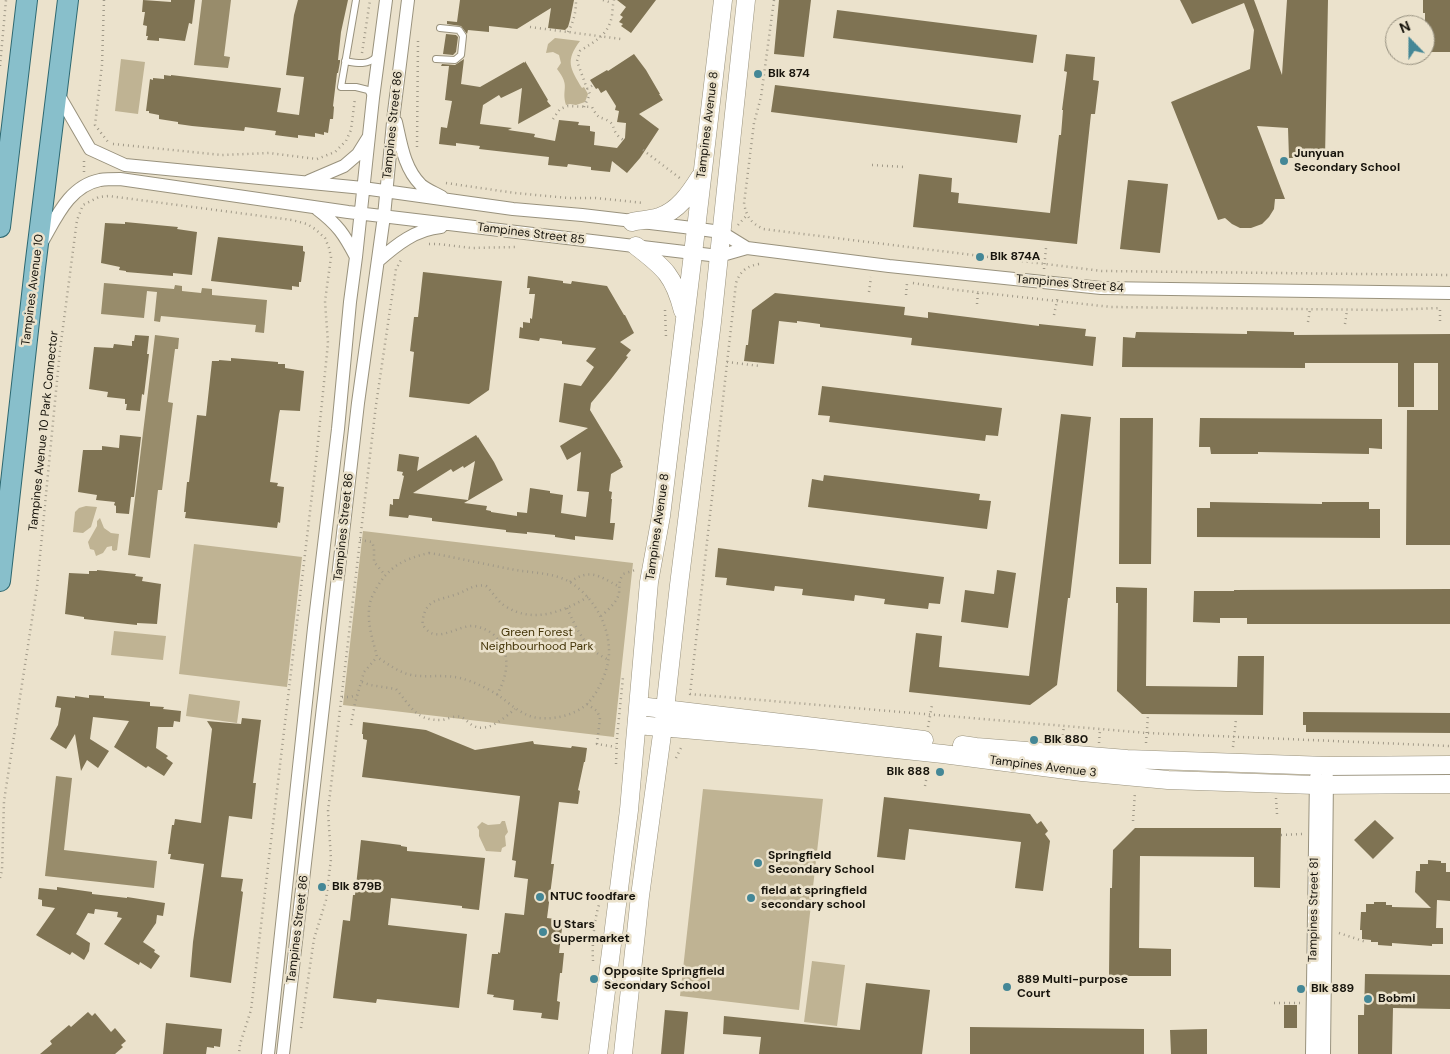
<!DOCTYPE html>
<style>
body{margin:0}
#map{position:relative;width:1450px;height:1054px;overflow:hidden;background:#ebe2cc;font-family:"DM Sans",sans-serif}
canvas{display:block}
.north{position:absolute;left:1385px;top:15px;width:50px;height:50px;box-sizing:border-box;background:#ebe2cc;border:1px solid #96907f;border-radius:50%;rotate:338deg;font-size:14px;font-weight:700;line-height:20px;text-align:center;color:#17140c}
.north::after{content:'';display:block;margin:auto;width:18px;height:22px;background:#448796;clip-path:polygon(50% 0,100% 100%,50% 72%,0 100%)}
</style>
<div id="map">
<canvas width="1450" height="1054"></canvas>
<div class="north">N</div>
</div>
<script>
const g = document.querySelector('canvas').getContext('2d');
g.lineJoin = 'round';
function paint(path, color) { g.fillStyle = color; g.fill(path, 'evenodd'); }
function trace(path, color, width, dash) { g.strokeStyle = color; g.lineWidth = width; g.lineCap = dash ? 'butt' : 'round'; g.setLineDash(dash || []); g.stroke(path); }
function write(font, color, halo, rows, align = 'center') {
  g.font = font + ' "DM Sans",sans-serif'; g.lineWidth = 5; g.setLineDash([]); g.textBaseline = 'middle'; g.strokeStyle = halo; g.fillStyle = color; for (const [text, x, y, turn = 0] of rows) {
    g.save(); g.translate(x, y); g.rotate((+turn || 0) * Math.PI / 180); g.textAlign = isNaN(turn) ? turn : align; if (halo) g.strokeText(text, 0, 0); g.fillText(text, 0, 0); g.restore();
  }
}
paint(new Path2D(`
 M555,38L580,41C565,61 570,68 582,88L584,87L588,94L585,102L576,105L570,104L566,105C561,88 571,87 557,69L561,63L559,55L553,52L546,53L548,44Z
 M121,59L145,62L138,114L115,111Z
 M86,506L97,507L91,527L83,533L73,532L75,512L79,508Z
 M100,518L104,528L111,533L119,534L117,550L114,551L112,550V546L107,547L103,553L96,556L94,550L90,549L88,542L97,526V521Z
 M363,531L633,563L614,737L343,705Z
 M194,544L302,557L287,687L179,674Z
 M114,631L166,636L163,660L111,655Z
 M189,694L240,701L237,723L186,716Z
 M703,789L823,799L799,1010L680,996Z
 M502,821H505L508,832L505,836L506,846L502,848L501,852L486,851L479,836V830L477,827L482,822L488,825L500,824Z
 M812,961L845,965L837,1026L804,1022Z`), '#bfb393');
paint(new Path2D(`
 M202,0H231L224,56L230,57L228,68L194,65Z
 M104,283L174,289L175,285L182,286V291L201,293L202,288L212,289V295L267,300L264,333L255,332L256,325L161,316L160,322L154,321L157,292L147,291L144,318L101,314Z
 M155,335L179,338L178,349H175L168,402L173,403L162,490H158L150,558L128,555Z
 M56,776L72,778L64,850L157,861L154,888L45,876Z`), '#988c6b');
paint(new Path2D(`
 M143,0L171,2V0H195L192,24L189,23L185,41L159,38V41L147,40L148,36H146L147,26L143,25L145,12H142Z
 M298,0H348L341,32L338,60H340V62L338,73H337L333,106L334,107L333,119H330L328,133L324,132V135L315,133V137L298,135V138L275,135L276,131L245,127L244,131L192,126L178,124V122L159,119V115L149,113V111H146L150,79L153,80V78L164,79V75L171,76V75L281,88L277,112L299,115L304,77L286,75L294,15Z
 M460,0H574L570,20L568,27L565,30L548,28L551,8L517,29L489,26V32L468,30L467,34L461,26L447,24V21L457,22Z
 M617,0H656L631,33L621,26L623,24L619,22L623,17L620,15L626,7Z
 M779,0H811L804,57L774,54Z
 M1180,0H1254L1282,75L1287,0H1328L1325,158H1289L1288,128L1257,126L1285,199H1275L1274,209L1269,217L1262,224L1251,228H1240L1232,224L1225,218L1218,220L1171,102L1250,69L1254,30L1244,3L1192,24Z
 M1423,0H1450V52H1425V13H1423Z
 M837,10L1037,35L1033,63L833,38Z
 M446,34L456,35L458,37L456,52L453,55L443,54Z
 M634,54L646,70L660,94H659L663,100L639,114L659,129L640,158L627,173L612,161L610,172L591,170V167L568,164L567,167L548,165L549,157L479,149L480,146L456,143V146L439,144L441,127L447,128L452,101L445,100L449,66H441L442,64L455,65L464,59L461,84L480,87L524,62L525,63V61L548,100L547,101L551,106L518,124L522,88L501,98L499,95L483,105L480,124L512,128L508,130L535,134L534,137L555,141L559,120L579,122L578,125L590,126V131L595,132L594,145L617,148L625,138L626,123L617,122L619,111L615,110L616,106L606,90L601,93L598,88L596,89L590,80L607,70L608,71Z
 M1066,54L1095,57L1093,80L1099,81L1095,114H1091L1077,244L913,227L919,174L952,178L951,192L959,193L958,203L1050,213L1059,135H1061L1063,110H1062L1067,72L1064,71Z
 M775,85L1021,115L1017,143L771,112Z
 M1128,180L1168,184L1160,253L1120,249Z
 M125,222L178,227L177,229L197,232L192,275L173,273V276L126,272V271L119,270L120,267L101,263L105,223L125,224Z
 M218,237L303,246V251L305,252L301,282H299V287L292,286V290L211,281Z
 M423,272L502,281L489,390L469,404L409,397L414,352L410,351L414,317H418Z
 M528,276L563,281V283L571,284L572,281L607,286L624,315H625L634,333L620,342L631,350L626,356L628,357L611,379L591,403L590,410L621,461H620L623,467L611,474L609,491L612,492L611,499H612L610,523H615L613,540L575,536V540L555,537V535L527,532V534L506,532V530L432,521V518L409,515L408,518L389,516L390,504L393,505V499H399L404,476L402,475L403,472L397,471L399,454L419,457L417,471L476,435L478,438V437L494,462L503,480L464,503L487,506L486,510L491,511V512L517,516V512L527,513L530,488L550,491V493L563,495L561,513L586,517L589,492L577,491L581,452L567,460L560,446L588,428L559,422L564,383L581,386L594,367L586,361L596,348L562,344V341L540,338L539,341L519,338L520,327L523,328V322L530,323V318L532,319L535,294H529L530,288H527ZM475,461L468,500L413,493L451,469L453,472L463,466L464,468Z
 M775,293L905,307L904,315L928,318V312L1039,326V324L1086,329L1085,336L1096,337L1093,366L911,345L912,338L820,327V324L797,321V323L779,321L774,364L744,361L746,345H748L752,310Z
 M1247,331L1294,332V335L1450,334V545H1406L1407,410H1438V363H1414V407H1398V363H1305V368L1122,367L1123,337L1135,338L1136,332L1247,334Z
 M135,335L149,336L147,354H149L144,395L142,394L140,411L126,410L127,404H125V399L107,397L108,392L89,389L94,347L113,348L114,344L132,346V341H134Z
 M231,358L278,362V364H285V368L304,371L300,411L280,410L279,414L270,482L278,483L277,486L284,487L280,523L278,522L277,528L185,518L186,512H184L187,482H189L197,415L206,416L212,361H219V360L231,361Z
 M822,386L1002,408L998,436L986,435L985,441L829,422L830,416L818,415Z
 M1061,414L1091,417L1070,598H1068L1057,685L1030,705L909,692L916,633L942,636L939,667L1029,676Z
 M1120,418H1153L1151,564H1119Z
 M1200,418L1382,419V449L1369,448V454L1258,452V454H1211L1210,447H1199Z
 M120,435L141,437L134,497H131L129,514L116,513V506L114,505L115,502L96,500L97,495L78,492L83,450H102V446L119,448Z
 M824,475L980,494L979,500L991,501L987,529L808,507L812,479L823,481Z
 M1210,502L1322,504V502H1369V509H1380V538L1197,537V508H1210Z
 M718,548L944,577L940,604L929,603L928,609L884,604L885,599L855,595L854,601L802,595L803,589L775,586L774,591L726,585L727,578L715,577Z
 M97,570L136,574L135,576L143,577L142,581L161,584L157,624L137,623V625L118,623L84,619V617L65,614L69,573L89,574V571H97Z
 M997,570L1016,573L1008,628L961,622L965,590L994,594Z
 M1116,587L1147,588L1146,686L1237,687L1238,656H1264L1263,715L1142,714L1117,691L1118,603H1116Z
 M1450,589V624H1247V618H1220V623L1193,622L1194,591H1234V590Z
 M89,695L104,696V698L150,702V706L164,707L163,709L181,711L180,722L174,721L173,727H158L156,748L168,756L166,758L173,763L164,776L148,766L146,768L114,747L129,721L93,717L90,739L109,751L98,768L87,760L81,771L75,734L66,749L50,739L58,725L61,708L55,707L57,696L75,698V696L89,698Z
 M1303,712L1450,713V733L1306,732V725H1303Z
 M242,718L261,720L253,783H256L252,819L229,816L221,877L243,879L241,891L243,892L231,983L190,977L193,942L204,864L170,859L171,854H168L172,825H174L175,819L201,823L212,729L207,721L241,724Z
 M363,722L426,730L475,750L533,741L534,744L571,748L572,746L587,748L585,762H584L578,790L580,791L578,804L559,802L551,864H554L547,918L563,920L559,953H564L562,973H560L557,1001L560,1002L558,1020L541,1018L542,1013L513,1010L514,1000L493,997L494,995L487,994L492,954H498V952L500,953L505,913L524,915L528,879L514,877L516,861L512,860L520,796L362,777L367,740L363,739V734H362Z
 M884,797L1030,814L1037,824L1041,821L1048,831L1045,834L1050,841L1043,891L1015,888L1021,842L909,829L905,860L877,857Z
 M1375,820L1394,838L1373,859L1354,840Z
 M1135,828H1281L1280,888L1254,887V857L1140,856L1139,948L1171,949V976H1109L1110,888H1112L1113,850Z
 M361,840L401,845V846L407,847V851L485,858L479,910L462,908V906L391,898L388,925L467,934L459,1008L377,999L376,1003L333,998L343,920L350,921L353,895H355Z
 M1428,860L1441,861V863H1446V872H1450V901L1437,900L1436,928H1443V944H1432V946L1392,943V946L1378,945V942H1371V940L1362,939V930H1360L1361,912H1366V904H1374V902H1386V905H1392V907L1431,908L1415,892L1416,871H1420V864H1428Z
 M57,887L92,892V894L127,898V897L165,903L163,916L157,915L156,923L143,942L155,950L154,952L160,956L151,969L140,962L139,965L104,944L122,918L117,917L118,912L95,909L94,914L88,913L76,934L90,943L89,951L84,960L72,952L70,955L36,935L55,908L42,906V900L38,899L39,888L57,890Z
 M1365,974L1450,975V1009L1393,1008L1392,1054H1358V1015H1364Z
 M866,983L930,990L922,1054H759L761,1037L723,1034L724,1016L860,1030Z
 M1284,1005H1297V1028H1284Z
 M665,1010L688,1012L684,1054H661Z
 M88,1012L92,1016L95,1013L111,1032L115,1028L126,1041L121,1045L123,1047L115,1054H40L52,1044L50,1041L69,1025L71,1027Z
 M166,1023L222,1029L220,1047L214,1046V1048L207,1047L206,1054H163Z
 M970,1027L1144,1029V1054H970Z
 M1207,1029V1054H1171L1170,1030Z`), '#7f7353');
const lane = new Path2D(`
 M356,0L341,87H356L368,90L372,97
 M436,59L455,60L461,55L463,36L459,30L440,28
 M345,61C356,63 367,66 376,57`);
const street = new Path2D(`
 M57,92L90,149L125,165L363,188L513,209L582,215L684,227L721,232L747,248L889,266L1101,288L1450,293
 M396,122C401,144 404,168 421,185C427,190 435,193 442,197
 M309,181L344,166L358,154L368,138
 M317,209C338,225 344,234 356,257
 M42,242C56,218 69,186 100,180C106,179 113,179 120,179L348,212L693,253L719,256L747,248
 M378,261C396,245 416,229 441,227
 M268,1054L314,628L338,429L350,302L356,257L373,98L386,0
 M283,1054L358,403L384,216L394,112L408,0
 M1312,1054L1316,777
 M1324,1054L1327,777`);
const secondary = new Path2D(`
 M632,222C640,220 651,220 659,217C678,211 690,193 700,177
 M636,246C665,268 674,276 683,311
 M639,706L924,740
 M637,725L811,740L943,754L1082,772L1168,780L1315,785L1450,784
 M962,745L976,747L1127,759L1327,766L1450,765
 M598,1054L629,810L649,582L661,516L696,229L723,0
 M623,1054L640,896L663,727L679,585L712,322L746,0`);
const primary = new Path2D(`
 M0,227L27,0
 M0,581L35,268L68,0`);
trace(lane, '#99927d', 8);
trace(street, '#99927d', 14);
trace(secondary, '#99927d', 19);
trace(primary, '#2d6871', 22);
trace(new Path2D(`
 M104,0L102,65L95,125L108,142
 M603,0L612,3
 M774,0L761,97L754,123L744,204C747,217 750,222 763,229L1102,271L1450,275
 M530,27L621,39
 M568,32C574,21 576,12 576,0
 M362,53L370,0
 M0,66L6,0
 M587,89L593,85
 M584,107L590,94L586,86L577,61L580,51C593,42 606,37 611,20C613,14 612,7 614,0
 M553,119L560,109L568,106L592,107C600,122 600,115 610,122C614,125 613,129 616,133C618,137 622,139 625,141
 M113,144L222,155L269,153L317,159L335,152L346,141L351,130L355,98
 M417,147L418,40
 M643,150L681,179
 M872,165L904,167
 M84,172V160
 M446,183L515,193L568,198H596L644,203
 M738,225L747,215
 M429,244H438L472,248L516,247
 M759,264C747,266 740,271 736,283L690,694L1147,733L1450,746
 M1044,269L1046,248
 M913,283L957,290L1111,307L1387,310L1441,308
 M869,292L871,277
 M906,295L907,283
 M977,304L978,292
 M665,310L666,337
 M1054,315L1058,296
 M1440,321V308
 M1308,322L1310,309
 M1345,324L1347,310
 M727,362L760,366
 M360,540L372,542L374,548V562L385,575
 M429,553C460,558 491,566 522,571C538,573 556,574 570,582C592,596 608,622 609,649C610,666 600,691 587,704C574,716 550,721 533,717C519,713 509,703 498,695C487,688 472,681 460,678C443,674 427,678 411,675C398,672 388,664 377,657C373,640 366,621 370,603C371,598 374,593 376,589C389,566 404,559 429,553Z
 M570,582C590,568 599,576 618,586
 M567,608C577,630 586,650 609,660
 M601,616C607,611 618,601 619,593C620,584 618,583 623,574L635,570
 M362,682L370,685L396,689C411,706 415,721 442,720C448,719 455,715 461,717C466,719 469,724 474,726C488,733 504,718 515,709
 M497,695C508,674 512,653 494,635C488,630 481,627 473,626C459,625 438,643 426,629C423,626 422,623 423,619C426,598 442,600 457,594C469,590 472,584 486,586C493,592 497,601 505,606C533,624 562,612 588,597
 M342,697H350L357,695
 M587,704L597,711L600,718L597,744L616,747
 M351,725L355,703L364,672L377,657
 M928,727L932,705
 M1062,740L1064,726
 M1099,743L1100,730
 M1146,743L1148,715
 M1233,747L1236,719
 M676,758L682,746H683
 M616,764L617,738L623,677
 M925,786L928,770
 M1276,798L1277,814
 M1133,821L1135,792
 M1281,835L1302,834
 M0,878L2,870L4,801L37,587L60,350L77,220L83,205L99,197L109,196L292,220L307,224L315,229L325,238L329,248L331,257L325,301L328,343L316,461L251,1010L240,1044L239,1054
 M1339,933L1366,942
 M593,961C592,944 594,918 600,902
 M1274,1003H1300
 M301,1028L314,939L326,900L331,859L328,811L376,405L396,269L401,260`), '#a09988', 2.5, [1, 4]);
trace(lane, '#fff', 6);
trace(street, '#fff', 12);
trace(secondary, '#fff', 18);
trace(primary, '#88bfcb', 20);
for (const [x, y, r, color] of [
 [758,74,5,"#448796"],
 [1284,161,5,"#448796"],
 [980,257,5,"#448796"],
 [1034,740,5,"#448796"],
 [940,772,5,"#448796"],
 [758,863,5,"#448796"],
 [322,887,5,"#448796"],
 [540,897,5,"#448796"],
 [751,898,5,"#448796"],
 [543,932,5,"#448796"],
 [594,979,5,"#448796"],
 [1007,987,5,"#448796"],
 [1301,989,5,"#448796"],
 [1368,999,5,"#448796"]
]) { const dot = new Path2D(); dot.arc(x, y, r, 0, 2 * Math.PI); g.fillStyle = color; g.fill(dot); trace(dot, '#ebe2cc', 2); }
write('bold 12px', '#17140c', '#ebe2cc', [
 ["Blk 874",768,74],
 ["Junyuan",1294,154],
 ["Secondary School",1294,168],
 ["Blk 874A",990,257],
 ["Blk 880",1044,740],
 ["Blk 888",930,772,"right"],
 ["Springfield",768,856],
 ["Secondary School",768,870],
 ["Blk 879B",332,887],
 ["field at springfield",761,891],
 ["secondary school",761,905],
 ["NTUC foodfare",550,897],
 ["U Stars",553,925],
 ["Supermarket",553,939],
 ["Opposite Springfield",604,972],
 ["Secondary School",604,986],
 ["889 Multi-purpose",1017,980],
 ["Court",1017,994],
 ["Blk 889",1311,989],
 ["Bobmi",1378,999]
], 'left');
write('12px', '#17140c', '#ebe2cc', [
 ["Tampines Street 86",393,125,-84],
 ["Tampines Avenue 8",708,125,-83],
 ["Tampines Street 85",531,234,7],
 ["Tampines Street 84",1070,284,5],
 ["Tampines Avenue 10",33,290,-83],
 ["Tampines Avenue 10 Park Connector",44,431,-84],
 ["Tampines Street 86",344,527,-84],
 ["Tampines Avenue 8",658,527,-82],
 ["Tampines Avenue 3",1043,767,7],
 ["Tampines Street 81",1314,910,-89],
 ["Tampines Street 86",298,929,-83]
]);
write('12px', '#443508', '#ebe2cc', [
 ["Green Forest",537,633],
 ["Neighbourhood Park",537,647]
]);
</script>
